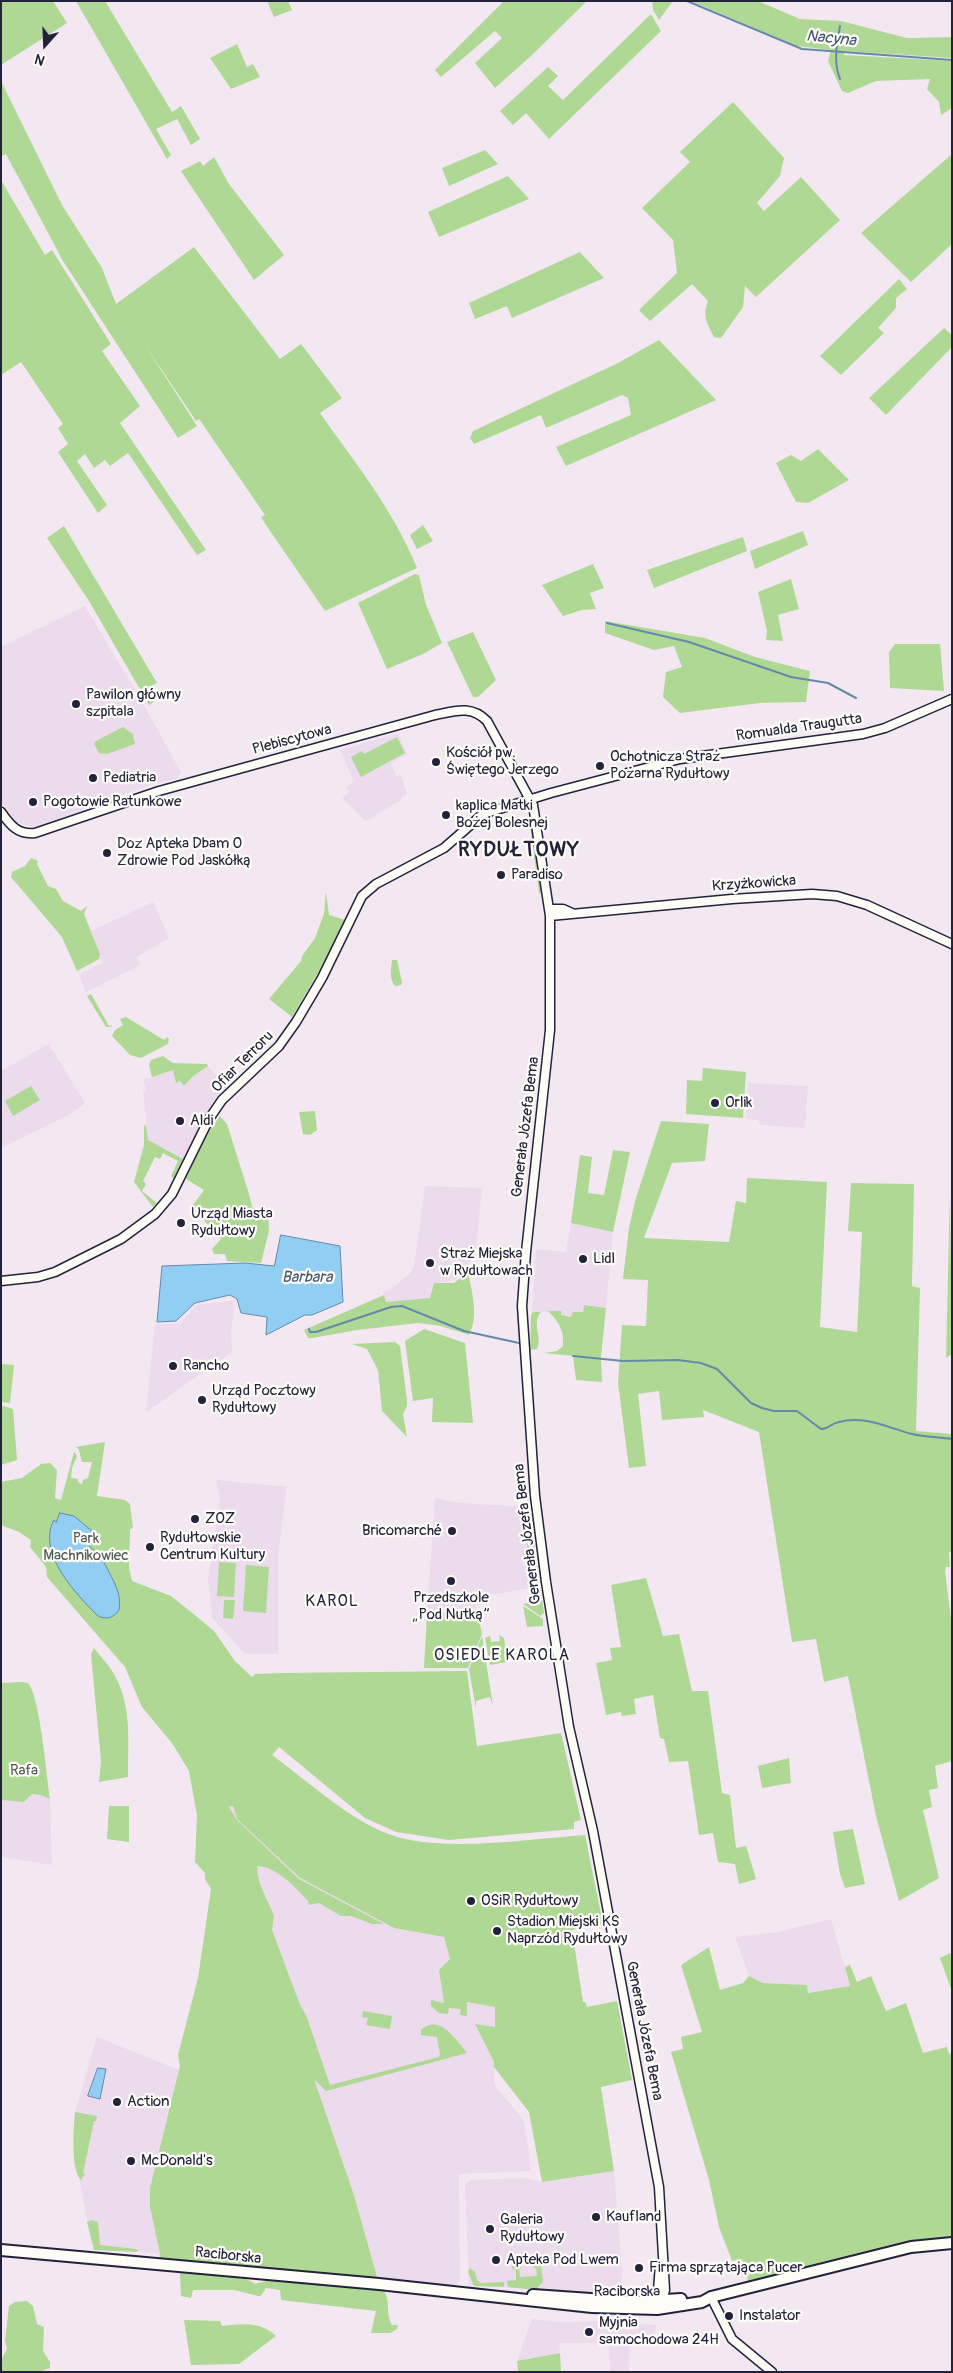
<!DOCTYPE html>
<meta charset="utf-8">
<style>
body{margin:0}
#map{position:relative;width:953px;height:2373px;overflow:hidden;background:#f3e8f1;font-family:Pangolin,sans-serif}
canvas{display:block}
.frame{position:absolute;inset:0;border:2px solid #22223b;pointer-events:none}
.north{position:absolute;left:20px;top:20px;width:50px;height:50px;-webkit-text-stroke:4px #fdfcf7;paint-order:stroke;rotate:200deg;font-size:14px;font-weight:700;line-height:20px;text-align:center;color:#22223b}
.north::after{content:'';display:block;margin:auto;width:18px;height:22px;background:#22223b;clip-path:polygon(50% 0,100% 100%,50% 72%,0 100%)}
</style>
<div id="map">
<canvas width="953" height="2373"></canvas>
<div class="frame"></div>
<div class="north">N</div>
</div>
<script>
const g = document.querySelector('canvas').getContext('2d');
g.lineJoin = 'round';
function paint(path, color) { g.fillStyle = color; g.fill(path, 'evenodd'); }
function trace(path, color, width, dash) { g.strokeStyle = color; g.lineWidth = width; g.lineCap = dash ? 'butt' : 'round'; g.setLineDash(dash || []); g.stroke(path); }
function write(font, color, halo, rows, align = 'center') {
  g.font = font + ' Pangolin,sans-serif'; g.lineWidth = 4.5; g.setLineDash([]); g.textBaseline = 'middle'; g.strokeStyle = halo; g.fillStyle = color; for (const [text, x, y, turn = 0] of rows) {
    g.save(); g.translate(x, y); g.rotate((+turn || 0) * Math.PI / 180); g.textAlign = isNaN(turn) ? turn : align; if (halo) g.strokeText(text, 0, 0); g.fillText(text, 0, 0); g.restore();
  }
}
paint(new Path2D(`
 M85,606L138,695L181,772L177,779L153,784L36,827L26,825L17,822L1,802V647Z
 M398,733L407,754L391,763L396,776L401,775L407,794L401,798V800L366,821L342,798L349,792L346,787L354,782L340,750Z
 M153,902L169,938L137,957L140,965L86,992L79,975L102,963L99,959L100,954L91,931Z
 M49,1044L85,1103L69,1115L1,1148V1071Z
 M208,1066L227,1088L206,1117L198,1136L195,1135L193,1138L183,1159L148,1140L143,1091L146,1090L143,1080L173,1070L176,1083L180,1082L184,1086L192,1077Z
 M748,1083L808,1086L805,1128L761,1125L758,1120L746,1119Z
 M425,1186L482,1188L476,1250L464,1274L452,1281L434,1283L430,1298L386,1302L383,1292L395,1286L409,1274L414,1267Z
 M571,1223L613,1232L606,1308L585,1306L583,1312L572,1317L561,1315V1311L532,1312L536,1249L566,1252Z
 M235,1300L231,1332L232,1352L146,1412L155,1324H179L196,1305Z
 M216,1480L287,1487L278,1554V1654H245L212,1618L208,1578L220,1498Z
 M435,1498L460,1503L511,1506L528,1504L539,1576L537,1577L538,1587L475,1597L477,1610L427,1614Z
 M32,1794L40,1795L50,1799L52,1865L1,1857V1800L24,1802Z
 M234,1806L237,1819L300,1878L394,1928L444,1937L459,1992L467,2002L495,2007L494,2084L524,2121L531,2171L459,2174L460,2280L452,2291L379,2284L354,2195L296,2028L245,1899L216,1810Z
 M831,1919L850,1986L808,1993L806,1985L763,1983L749,1976L735,1937L778,1932Z
 M97,2037L179,2070L160,2152L150,2188V2207L160,2254L98,2248L91,2241L74,2151L73,2132L75,2112Z
 M614,2171L624,2295L469,2285L465,2185L470,2180L526,2178L542,2182Z
 M532,2319L562,2322L603,2321L656,2325L653,2344L630,2342L629,2372H610L609,2343H559L560,2353L517,2361Z`), '#ecdaed');
paint(new Path2D(`
 M1,1H53L67,23L1,65Z
 M76,1H105L172,112L181,106L200,139L191,145L177,119L156,129L171,155L167,159Z
 M267,1H288L292,10L274,17Z
 M504,1H587L531,56L495,88L475,63L502,38L495,31L441,77L435,70Z
 M652,1H673L659,20L653,10Z
 M691,1H758L800,19L841,21L907,38L952,37V58L844,51V55L952,61V108L941,115L939,102L927,89L930,79L876,81L848,93L842,91L828,61L831,50L797,46Z
 M651,14L661,31L549,139L526,113L513,125L500,111L548,67L558,76L548,86L563,100Z
 M237,44L247,67L253,64L260,77L231,89L210,58Z
 M1,81L62,205L102,268L116,304L194,247L280,359L301,344L342,398L320,413C356,464 393,509 417,568L325,611L266,525L261,517L265,515L199,419L196,421L145,345L197,426L178,438L63,261L6,154L1,156Z
 M733,102L784,158L780,176L757,203L764,211L801,177L840,220L756,297L745,286L743,307L721,338L714,337C707,323 702,316 708,301L692,284L650,321L639,310L677,273L673,240L642,208L690,162L680,152Z
 M485,150L498,164L449,186L442,168Z
 M952,154V244L911,282L861,233Z
 M214,157L229,184L284,255L254,280L181,171L200,161L203,166Z
 M508,176L529,199L439,237L428,212Z
 M1,180L45,255L52,250L111,344L102,351L140,406L120,423L206,550L197,555L128,453L110,466L105,460L94,468L85,454L77,461L107,505L98,513L58,452L68,444L58,428L63,424L21,362L1,375Z
 M580,252L604,278L512,318L507,306L475,319L469,303Z
 M899,279L907,289L896,298V308L878,328L884,333L841,375L820,356Z
 M944,328L952,335V347L886,415L869,398Z
 M659,340L716,400L566,466L556,447L631,415L628,398L622,395L546,428L541,415L474,444L470,438L473,431L618,363Z
 M818,449L849,480L808,503L796,502L776,463L791,455L801,461Z
 M423,525L433,541L417,549L410,535Z
 M64,526L157,683L150,687L155,701L149,705L89,601L47,538Z
 M803,531L808,545L755,569L750,551Z
 M743,537L747,551L654,588L647,570Z
 M593,564L604,588L590,593L596,609L582,610L563,616L542,585Z
 M415,574L419,575L426,605L442,643L423,654L387,669L358,603Z
 M791,579L799,609L778,615L783,641L766,640L767,631L758,592Z
 M605,621L705,638L755,657L810,671L806,702L760,703L680,713L663,697L666,672L682,667L674,646L654,650L605,633Z
 M473,632L496,680L478,697H473L447,642Z
 M895,644H940L944,691L890,688L889,652Z
 M123,727L133,734L135,744L107,754L99,753L94,744L96,741Z
 M397,737L405,753L361,777L351,757L362,751L364,754Z
 M532,822L542,891L540,894L539,893L530,825Z
 M31,858L38,861L37,864L48,886L56,889L63,901L81,911L87,906L84,914L100,954L99,959L77,971L62,937L11,877L12,872L25,866Z
 M326,892L329,915L345,920L324,963L292,1017L269,999L301,961L302,956L315,938L324,914Z
 M392,960H397L402,982L401,985L395,986C389,979 391,969 392,960Z
 M91,994L109,1026L112,1025L111,1027H106L87,996Z
 M126,1017L164,1040L167,1037L169,1039L168,1044L141,1058L130,1055L112,1036L115,1030L123,1025L120,1019Z
 M163,1056L173,1063L207,1064L208,1066L192,1077L184,1086L180,1081L176,1083L173,1070L152,1077L149,1065L151,1060Z
 M703,1068L746,1072L743,1118L686,1114L687,1080L702,1081Z
 M31,1086L40,1100L13,1116L5,1101Z
 M315,1111L317,1130L310,1135L303,1134L299,1112Z
 M220,1116L227,1124L249,1194L254,1214L268,1212L269,1231L261,1263L227,1261L225,1254H214L212,1249L221,1239L202,1218L204,1215L193,1205L204,1190L186,1179L204,1139Z
 M661,1121L709,1124L705,1161L672,1163L644,1238L729,1242L736,1201L746,1203L747,1178L827,1182L820,1327L857,1332L862,1232L848,1231L851,1183L914,1184L912,1286L920,1288L916,1431L952,1434V1552H949L950,1567H946L945,1571L952,1627V1761L935,1766L938,1788L929,1790L932,1807L923,1810L939,1878L899,1901L876,1816L848,1676L824,1682L816,1639L792,1642L759,1432L703,1410L704,1417L662,1420L659,1391L638,1394L646,1466L629,1468L618,1383L622,1325L646,1326L648,1280L623,1279L629,1228L635,1201Z
 M146,1125L148,1140L183,1159L174,1179L171,1176L178,1161L163,1153L160,1159L155,1157L143,1181L146,1184L142,1191L157,1203L153,1207L134,1182L144,1145V1126Z
 M613,1150L630,1152L613,1232L571,1223L580,1155L592,1157L588,1193L604,1195Z
 M950,1190L952,1354L946,1358Z
 M468,1272C472,1293 479,1316 469,1335L441,1326L418,1323L357,1330L312,1338H308L304,1330L384,1295L386,1302L430,1298L434,1283H454Z
 M584,1305L606,1308L601,1357L602,1382L576,1380L573,1356L544,1353L557,1351L563,1346C564,1330 559,1322 548,1311H561V1315L571,1317L573,1312H583Z
 M533,1312H541C531,1323 543,1338 537,1349L530,1350L531,1315Z
 M424,1329L465,1343L473,1423L432,1422L433,1398L413,1401L405,1341Z
 M395,1342L400,1346L407,1400V1406L403,1414L407,1437L382,1411L378,1370L367,1349L352,1344Z
 M1,1364L14,1365L10,1403L1,1402Z
 M1,1405L13,1409L17,1460L1,1465Z
 M105,1442L97,1496L125,1500L130,1504L133,1528L130,1529L129,1568L132,1581L171,1596L196,1616L214,1631L235,1661L252,1677L255,1674L281,1673L467,1671L477,1746L561,1733L581,1820L574,1822V1829L449,1840L396,1832L365,1818L279,1747L272,1755C306,1780 343,1814 381,1831C433,1855 528,1839 585,1835L603,1924L572,1930L583,2002H585L587,2007L617,2001L632,2080L601,2087L614,2171L542,2182L529,2112L494,2067V2062L475,2024L495,2027V2007L467,2002V2016L460,2015L461,2009L449,2008L448,2014L439,2013L431,2006V2000L444,2003L439,1970L450,1959L444,1937L394,1928L300,1878L237,1819L233,1806L229,1807L237,1820L299,1879L384,1924H372L351,1916H341L319,1903L309,1905L308,1901C296,1888 276,1866 257,1866C257,1885 268,1899 274,1916L272,1930L300,2005L306,2015L330,2085L439,2057L440,2054L437,2037L421,2035V2030C439,2013 456,2040 467,2053L326,2091L314,2079L354,2195L379,2284L151,2263L159,2258L160,2254L150,2207V2188L180,2066L178,2055L198,1978L211,1889L205,1879V1873L195,1862L197,1815L189,1771L172,1743L142,1707L125,1667L47,1577L46,1567L30,1547L31,1540L19,1532L1,1525V1482L22,1478L41,1464L50,1463L57,1470L55,1498L61,1500L74,1452L77,1456L72,1468L71,1478L78,1479V1482L82,1484L83,1480L88,1478L92,1462H82L79,1450L76,1447Z
 M527,1544H534L538,1571L531,1572Z
 M219,1562L236,1563L234,1597L217,1596Z
 M246,1565L269,1567L266,1613L243,1611Z
 M646,1578L663,1636L679,1634L692,1691H708L722,1793L730,1795L736,1848L746,1846L756,1879L739,1884L735,1864L718,1862L713,1833L699,1835L688,1761L669,1762L664,1739L660,1738L653,1695L634,1699L636,1714L622,1716L621,1712L606,1715L596,1663L612,1660L610,1648L621,1647L611,1585Z
 M224,1600H235L233,1619L223,1618Z
 M542,1600L544,1613L540,1616L523,1604Z
 M523,1606L543,1619V1626L527,1627Z
 M477,1610L482,1634L468,1668H424L427,1614Z
 M499,1635L504,1638L507,1662L490,1665L485,1638L490,1636L491,1642L500,1641Z
 M482,1636L493,1706L490,1697L476,1701V1709L469,1669Z
 M94,1648C101,1657 110,1666 115,1676C132,1706 128,1744 128,1777L99,1782L101,1761L91,1654Z
 M22,1682L28,1683C40,1696 47,1779 50,1799L40,1795L32,1794L24,1802L1,1800V1683Z
 M789,1758L791,1783L762,1788L758,1766Z
 M109,1806H129V1842L107,1839Z
 M853,1829L865,1884L845,1888L840,1874L833,1832Z
 M709,1947L720,1990L743,1983L749,1976L763,1983L807,1985L808,1993L850,1986L845,1967L850,1965L857,1982L871,1976L886,2011L906,2003L923,2053L947,2047L949,2054L952,2053V2243L911,2247L750,2288L742,2259L732,2261L719,2227L709,2180L671,2052L683,2049L681,2037L702,2032L681,1965Z
 M950,1953L952,1959V1992L940,1958Z
 M363,2011L392,2016L390,2029L366,2025L368,2018L362,2017Z
 M75,2112L97,2116L96,2121H94L83,2173L85,2174L81,2180C70,2169 74,2127 75,2112Z
 M91,2220L98,2222L100,2245L136,2249L138,2250L137,2252L94,2250L87,2222Z
 M541,2264L543,2282L535,2290L508,2287L507,2281L516,2280V2270L512,2268V2266L522,2267L519,2269L520,2277L537,2276L536,2268L533,2267L534,2265Z
 M470,2268L475,2272L477,2280L481,2283L504,2282V2287L474,2286L468,2272Z
 M182,2272C196,2272 247,2275 255,2284L273,2279L384,2291C391,2301 385,2314 392,2325H398L397,2329L390,2333H371L376,2311L281,2300L280,2290L266,2288L261,2296H258L234,2290H193L191,2298L181,2296L180,2274Z
 M27,2301L33,2306L37,2324L44,2327L43,2351L50,2362V2368L39,2372H1V2360L7,2349L5,2341L9,2306L15,2302Z
 M184,2320L220,2321L222,2326C242,2324 260,2321 276,2336L239,2364L191,2365Z
 M560,2353L561,2372H518L517,2361Z`), '#afd895');
const water = new Path2D(`
 M281,1235L340,1246L343,1302L312,1315H305L266,1335L267,1317L241,1313L237,1299L230,1295L195,1303L176,1321L157,1322L162,1266L245,1263L274,1266Z
 M60,1513L74,1516L92,1531C84,1546 91,1548 101,1556C103,1558 104,1564 106,1566C113,1581 122,1592 119,1610C114,1618 106,1620 98,1616C77,1595 36,1553 54,1520L56,1522Z
 M98,2068L106,2069L100,2099L88,2096Z`);
paint(water, '#92cef2');
trace(water, '#6589a9', 1);
trace(new Path2D(`
 M687,1L802,49L952,60
 M840,26C837,44 833,62 840,79
 M607,623L689,642L791,677L828,683L856,698
 M309,1329L310,1332H316L391,1307L402,1306L464,1331L519,1343
 M573,1356L623,1361L678,1360L701,1363L717,1369L751,1403L762,1408L774,1411H797L821,1429C828,1429 832,1423 839,1422C865,1415 888,1428 912,1434C925,1437 939,1437 952,1439`), '#6589a9', 2);
const tertiary = new Path2D(`
 M1,812C10,825 18,835 35,833L159,791L435,715C455,711 471,705 487,721L533,805L550,916V1030L526,1252L522,1306L535,1496L546,1582L569,1727L593,1831L659,2187L665,2290L661,2305
 M549,909H563L572,913
 M550,916L732,899L812,894L837,896L867,905L952,944
 M1,1281L38,1277L55,1272L121,1239L155,1214L172,1194L209,1119L222,1100L279,1046L296,1022L322,978L362,896L376,884L444,848L483,814L551,793L680,759L863,734L885,728L952,699
 M711,2297L732,2339L772,2372
 M657,2304L660,2264`);
const primary = new Path2D(`
 M1,2250L379,2284L592,2307L657,2309L702,2302L711,2297L911,2247L952,2243
 M533,2295L634,2302L681,2299`);
trace(tertiary, '#22223b', 11);
trace(primary, '#22223b', 14);
trace(tertiary, '#fdfcf7', 8);
trace(primary, '#fdfcf7', 10);
for (const [x, y, r, color] of [
 [76,704,5,"#22223b"],
 [436,762,5,"#22223b"],
 [600,766,5,"#22223b"],
 [93,778,5,"#22223b"],
 [33,802,5,"#22223b"],
 [446,815,5,"#22223b"],
 [107,853,5,"#22223b"],
 [501,875,5,"#22223b"],
 [715,1103,5,"#22223b"],
 [180,1121,5,"#22223b"],
 [181,1223,5,"#22223b"],
 [583,1259,5,"#22223b"],
 [430,1263,5,"#22223b"],
 [173,1366,5,"#22223b"],
 [202,1400,5,"#22223b"],
 [195,1519,5,"#22223b"],
 [452,1531,5,"#22223b"],
 [150,1547,5,"#22223b"],
 [451,1581,5,"#22223b"],
 [471,1901,5,"#22223b"],
 [497,1931,5,"#22223b"],
 [117,2102,5,"#22223b"],
 [131,2161,5,"#22223b"],
 [596,2217,5,"#22223b"],
 [490,2229,5,"#22223b"],
 [496,2260,5,"#22223b"],
 [639,2268,5,"#22223b"],
 [729,2316,5,"#22223b"],
 [589,2332,5,"#22223b"]
]) { const dot = new Path2D(); dot.arc(x, y, r, 0, 2 * Math.PI); g.fillStyle = color; g.fill(dot); trace(dot, '#fdfcf7', 2); }
write('15px', '#22223b', '#fdfcf7', [
 ["Pawilon główny",86,695],
 ["szpitala",86,712],
 ["Kościół pw.",446,753],
 ["Świętego Jerzego",446,770],
 ["Ochotnicza Straż",610,757],
 ["Pożarna Rydułtowy",610,774],
 ["Pediatria",103,778],
 ["Pogotowie Ratunkowe",43,802],
 ["kaplica Matki",456,806],
 ["Bożej Bolesnej",456,823],
 ["Doz Apteka Dbam O",117,844],
 ["Zdrowie Pod Jaskółką",117,861],
 ["Paradiso",511,875],
 ["Orlik",725,1103],
 ["Aldi",190,1121],
 ["Urząd Miasta",191,1214],
 ["Rydułtowy",191,1231],
 ["Straż Miejska",440,1254],
 ["w Rydułtowach",440,1271],
 ["Lidl",593,1259],
 ["Rancho",183,1366],
 ["Urząd Pocztowy",212,1391],
 ["Rydułtowy",212,1408],
 ["ZOZ",205,1519],
 ["Bricomarché",442,1531,"right"],
 ["Rydułtowskie",160,1538],
 ["Centrum Kultury",160,1555],
 ["Przedszkole",451,1598,"center"],
 ["„Pod Nutką”",451,1615,"center"],
 ["OSiR Rydułtowy",481,1901],
 ["Stadion Miejski KS",507,1922],
 ["Naprzód Rydułtowy",507,1939],
 ["Action",127,2102],
 ["McDonald's",141,2161],
 ["Kaufland",606,2217],
 ["Galeria",500,2220],
 ["Rydułtowy",500,2237],
 ["Apteka Pod Lwem",506,2260],
 ["Firma sprzątająca Pucer",649,2268],
 ["Instalator",739,2316],
 ["Myjnia",599,2323],
 ["samochodowa 24H",599,2340]
], 'left');
write('15px', '#22223b', '#fdfcf7', [
 ["Romualda Traugutta",799,728,-8],
 ["Plebiscytowa",292,740,-15],
 ["Krzyżkowicka",754,884,-4],
 ["Ofiar Terroru",243,1062,-45],
 ["Generała Józefa Bema",526,1127,-83],
 ["Generała Józefa Bema",528,1534,-97],
 ["Generała Józefa Bema",644,2031,79],
 ["Raciborska",228,2256,6],
 ["Raciborska",627,2292]
]);
write('15px', '#4c5956', '#fdfcf7', [
 ["Park",86,1539],
 ["Machnikowiec",86,1556],
 ["Rafa",24,1771]
]);
write('italic 16px', '#445672', '#fdfcf7', [
 ["Nacyna",831,39,6],
 ["Barbara",307,1278]
]);
g.letterSpacing = '1px';
write('16px', '#22223b', '#fdfcf7', [
 ["KAROL",332,1602],
 ["OSIEDLE KAROLA",502,1656]
]);
g.letterSpacing = '0px';
g.letterSpacing = '1px';
write('bold 20px', '#22223b', '#fdfcf7', [
 ["RYDUŁTOWY",519,851]
]);
g.letterSpacing = '0px';
</script>
